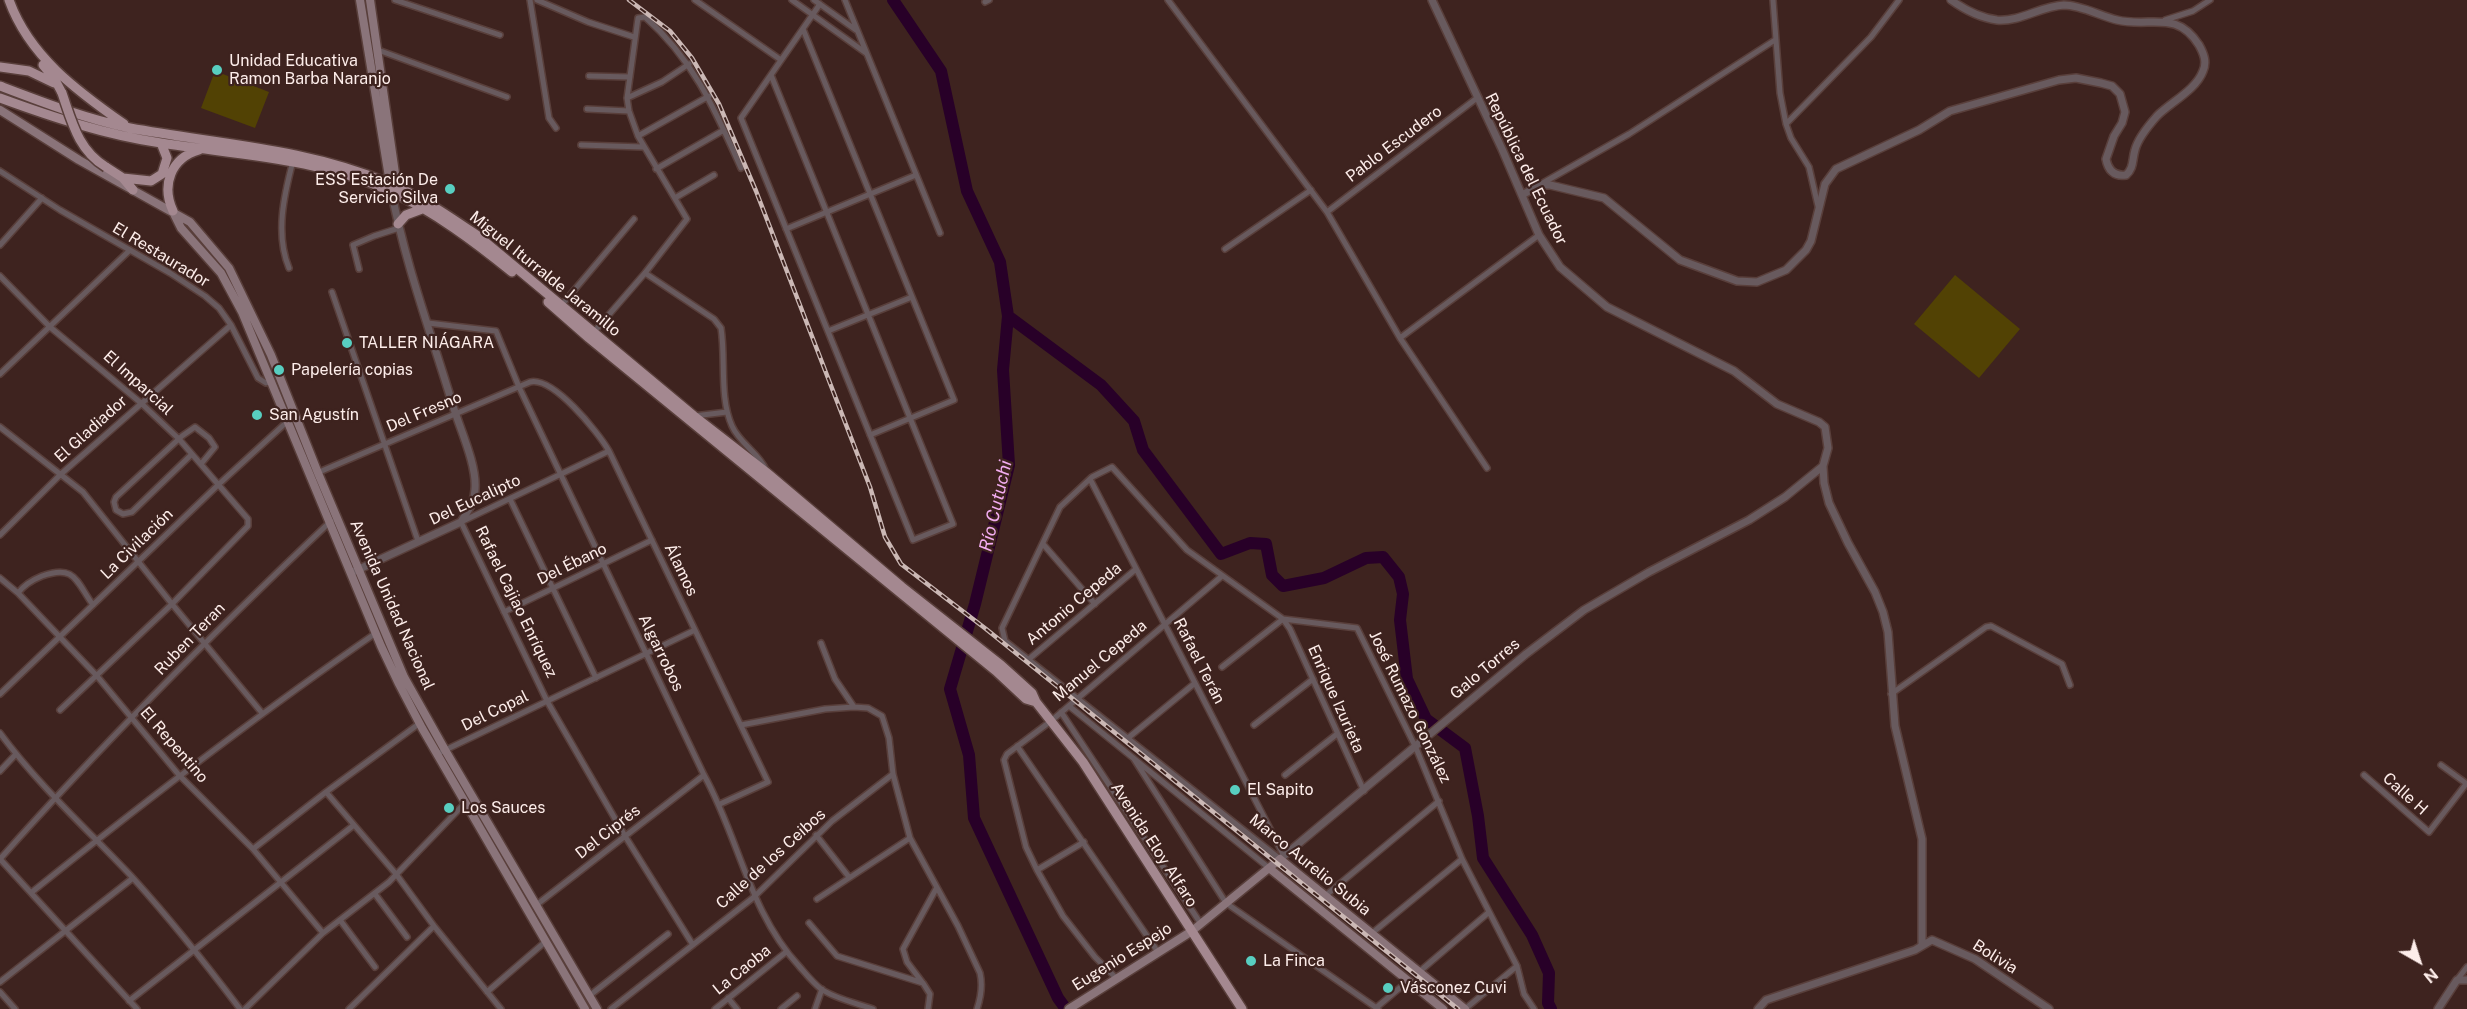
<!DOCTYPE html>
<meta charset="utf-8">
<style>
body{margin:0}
#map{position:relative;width:2467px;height:1009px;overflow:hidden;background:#3e231f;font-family:"Public Sans",sans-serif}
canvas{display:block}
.north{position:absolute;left:2389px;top:931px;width:60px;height:60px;-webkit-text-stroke:4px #3e231f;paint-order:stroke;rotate:141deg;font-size:16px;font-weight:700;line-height:24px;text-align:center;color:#fdedea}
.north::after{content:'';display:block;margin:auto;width:21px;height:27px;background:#fdedea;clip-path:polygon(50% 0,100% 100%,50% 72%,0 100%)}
</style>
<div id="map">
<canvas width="2467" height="1009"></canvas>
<div class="north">N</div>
</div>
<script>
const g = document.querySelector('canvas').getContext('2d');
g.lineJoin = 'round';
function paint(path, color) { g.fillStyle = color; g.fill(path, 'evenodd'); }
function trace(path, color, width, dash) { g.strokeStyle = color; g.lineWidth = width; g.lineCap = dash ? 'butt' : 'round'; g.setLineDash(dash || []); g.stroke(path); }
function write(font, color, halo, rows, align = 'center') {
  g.font = font + ' "Public Sans",sans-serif'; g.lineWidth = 4.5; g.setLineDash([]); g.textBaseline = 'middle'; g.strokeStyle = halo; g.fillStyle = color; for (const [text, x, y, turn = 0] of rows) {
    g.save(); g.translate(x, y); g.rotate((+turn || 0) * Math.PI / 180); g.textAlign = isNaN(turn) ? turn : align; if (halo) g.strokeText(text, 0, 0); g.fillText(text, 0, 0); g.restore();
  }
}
paint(new Path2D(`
 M215,71L269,92L255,128L201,108Z
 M1955,275L2020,329L1979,378L1914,324Z`), '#524204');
trace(new Path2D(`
 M893,0L941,71L967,191L1000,262L1008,316L1003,370L1009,465L975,604L950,689L969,755L974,818L1058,998L1066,1009
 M1008,316L1101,385L1134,421L1143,450L1221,554L1250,543L1266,544L1272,575L1283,586L1324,578L1366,558L1383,557L1399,577L1403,594L1400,620L1407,679L1426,719L1465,748L1478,816L1483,858L1532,935L1549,973L1548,1003L1551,1009`), '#280028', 12);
const minor = new Path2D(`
 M395,0L500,35
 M530,0L549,118L556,128
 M537,0L588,22L634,37
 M695,0L781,60
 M792,0L866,53
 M814,0L856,30
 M845,0L940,233
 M1168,0L1327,212L1400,338L1487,468
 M1773,0L1780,93L1786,124
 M985,2L989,0
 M2165,20L2193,11L2210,0
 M803,29L954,400L870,435
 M378,50L507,97
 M771,75L953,524L913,540L741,118L820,4
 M589,76L630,77
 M627,98L662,82L689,64
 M587,109L629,111
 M638,136L709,96
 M581,145L643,147
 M656,169L724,130
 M0,171L60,210L170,273L205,296L219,308L231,325L258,378L266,383L272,381
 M1541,184L1629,134L1775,40
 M675,198L714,175
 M1818,206L1809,167L1791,138L1786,124L1871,37L1899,0
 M1327,212L1477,98
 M786,229L916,175
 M0,245L42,198
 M1225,249L1311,190
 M289,268C275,234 284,195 293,161
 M359,269L353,245L374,236L399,228
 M645,273L714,319L721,328C726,359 719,397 732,426C740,444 759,453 766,470
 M0,276L50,327L141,403L179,439L248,519V526L172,604L60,710
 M332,292L418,541
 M560,307L634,219
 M428,323L496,331L519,387L704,775C739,838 749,912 799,966C806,974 813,983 821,989C836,999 856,1003 873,1009
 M828,331L912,297
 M593,333L645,273L687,219L638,136L629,111L627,98L638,18L645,17C694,60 715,110 741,168
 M1400,338L1539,235
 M0,374L130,250
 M694,416L727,412
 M0,427L83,492L172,604L262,713
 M609,451L461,522L547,701L625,836L693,945
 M192,454L132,512L123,514L116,510L114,502L116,497L182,436L195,427L209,438L215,447L201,464
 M317,473L530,382C553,376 598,432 609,451L768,782L720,804
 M1090,479L1284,856
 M510,499L596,678
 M0,535L61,474L231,325
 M1043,544L1095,604
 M0,578L18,593L97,676L179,775L253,849L323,933
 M18,593C24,585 32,580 42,576C75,564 76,581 93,605
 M504,612L652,540
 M1283,619L1290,629L1364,791
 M821,643L835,679L854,707
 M1029,659L1136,569
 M1222,667L1283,619
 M0,694L218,485L289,420
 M1891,694L1986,627L1991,626L2062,664L2070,685
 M1069,706L1269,868
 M1061,712L1201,924
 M741,725L825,709L854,707L868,708L882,716L889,738L893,774L910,838L958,926L980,973C983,986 981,997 977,1009
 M1254,725L1313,679
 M0,733C39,786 88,830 133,878C171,920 206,964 240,1009
 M1128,738L1195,683
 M1017,746L1158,952
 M437,754L695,630
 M1134,759L1226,903L1378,1009
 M2441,765L2467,784
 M0,771L16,754
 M1285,775L1337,734
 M2364,775L2429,832L2466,784
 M326,792L396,874L434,926L501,1009
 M816,835L849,877
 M253,849L326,792L420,723
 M1280,859L1005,641L1002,628L1060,507L1092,477L1112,467L1187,550L1283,619L1357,628L1416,748L1462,859L1517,966L1524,994L1534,1009
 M1037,870L1084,842
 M32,892C144,802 257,715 376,633
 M375,894L407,937
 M1325,896L1439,801
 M817,899L910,838
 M535,906L704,775
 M340,920L375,967
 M809,923L837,956L923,983L930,994L928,1009
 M1371,934L1462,859
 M1419,972L1488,913
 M1117,979L1095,957L1063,916L1037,870L1026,847L1004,760L1007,754L1051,721L1222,576
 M2457,980L2467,967
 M0,982L133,878
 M922,982L907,962L903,949L936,889
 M0,992L15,1009
 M487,992L545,942
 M589,996L668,934
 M728,998L737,1009
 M129,1001L354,825
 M1377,1007L1408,981
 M137,1009L0,859C105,741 216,630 331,521
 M245,1009L323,933L389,882L465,803
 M349,1009L434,926
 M611,1009L754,897L832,821L893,774
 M715,1009L786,952
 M781,1009L797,996
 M815,1009L822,989
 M1465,1009L1517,966`);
const tertiary = new Path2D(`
 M1432,0L1502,149L1539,235L1560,267L1607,307L1734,371L1777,404L1819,422L1825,427L1828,448L1823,466L1824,483L1829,503L1848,543L1875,592L1883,612L1888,632L1895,726L1922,839V945
 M1522,195L1540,185H1550L1604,198L1680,260L1737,281L1757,282L1786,270L1806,250L1811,241L1825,184L1836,169L1919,130L1950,111L2059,80L2076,78L2101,83L2112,86L2120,94L2125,112L2122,123L2114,136L2106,159C2108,170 2114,177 2126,175C2134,168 2132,160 2135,150C2138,138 2149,125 2157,116C2171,102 2196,90 2203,71C2207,62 2204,54 2199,45C2176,9 2151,28 2117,20C2100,16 2081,5 2064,5C2041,6 2020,22 1997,20C1980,18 1965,10 1951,0
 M355,571L461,522C467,512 475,502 475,489C477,466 461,431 454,409C432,336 405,264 391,189
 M1280,859L1526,654L1584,610L1649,572L1749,520L1785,497L1823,466
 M1758,1009L1766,1000L1915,950L1932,940L1975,959L2049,1009
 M2438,1009L2457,980H2467`);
const secondary = new Path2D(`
 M360,0L390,183
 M370,0L397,187
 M0,110L79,160L190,222L229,268L271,355L318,473L404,677L445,750L597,1009
 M173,212L181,228L221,273L242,312L381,646L399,684L422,728L585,1009
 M1269,868L1443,1009
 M1069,1009L1192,931L1280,859L1465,1009`);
const primary = new Path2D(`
 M9,0C29,56 77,91 124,124
 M43,65L54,78L62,93
 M0,67L29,71L54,83
 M0,86C42,102 86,119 130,128C217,144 305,148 388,183C420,196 450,217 478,236L694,416L766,472L902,587L1001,665L1032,693L1036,702L1083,762L1242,1009
 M0,98C52,117 106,135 161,143C239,155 319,158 392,192C435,212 475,242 512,272
 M106,167L123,178L133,190
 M123,178L151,181L162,174L167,158L161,143
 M173,211C161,185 171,158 199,150
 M398,224L406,215L422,209
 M548,302L589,338L996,671L1026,699L1036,702`);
trace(minor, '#593f3b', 8);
trace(tertiary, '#593f3b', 10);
trace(secondary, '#593f3b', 11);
trace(primary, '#593f3b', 12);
trace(minor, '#685a5e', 5);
trace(tertiary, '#685a5e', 7);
trace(secondary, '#8a747a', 8);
trace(primary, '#a48890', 9);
const rail = new Path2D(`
 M629,0L670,31L692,58L719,104L756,191L870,487L885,537L901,564L986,629L1458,1009`);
trace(rail, '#cbb8b5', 4.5);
trace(rail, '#3e231f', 2, [7]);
const primaryBridge = new Path2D(`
 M62,93C72,122 78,150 106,167`);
trace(primaryBridge, '#593f3b', 12, []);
trace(primaryBridge, '#a48890', 9);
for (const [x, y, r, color] of [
 [217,70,6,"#58cec0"],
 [450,189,6,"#58cec0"],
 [347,343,6,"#58cec0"],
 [279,370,6,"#58cec0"],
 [257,415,6,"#58cec0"],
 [1235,790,6,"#58cec0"],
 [449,808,6,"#58cec0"],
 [1251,961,6,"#58cec0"],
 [1388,988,6,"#58cec0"]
]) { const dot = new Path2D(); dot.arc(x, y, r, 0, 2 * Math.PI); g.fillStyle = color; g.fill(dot); trace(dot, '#3e231f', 2); }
write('16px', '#fdedea', '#3e231f', [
 ["Unidad Educativa",229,61],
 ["Ramon Barba Naranjo",229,79],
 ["ESS Estación De",438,180,"right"],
 ["Servicio Silva",438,198,"right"],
 ["TALLER NIÁGARA",359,343],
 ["Papelería copias",291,370],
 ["San Agustín",269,415],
 ["El Sapito",1247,790],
 ["Los Sauces",461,808],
 ["La Finca",1263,961],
 ["Vásconez Cuvi",1400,988]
], 'left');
write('16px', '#fdedea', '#3e231f', [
 ["Pablo Escudero",1394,144,-37],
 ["República del Ecuador",1526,169,64],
 ["El Restaurador",161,255,31],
 ["Miguel Iturralde Jaramillo",545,274,39],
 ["El Imparcial",138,383,42],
 ["Del Fresno",424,412,-23],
 ["El Gladiador",91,429,-42],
 ["Del Eucalipto",475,500,-25],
 ["La Civilación",137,544,-44],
 ["Del Ébano",572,564,-26],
 ["Álamos",681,570,64],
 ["Rafael Cajiao Enríquez",516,602,64],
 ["Antonio Cepeda",1074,604,-40],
 ["Avenida Unidad Nacional",392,605,66],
 ["Ruben Teran",190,639,-46],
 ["Algarrobos",661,653,64],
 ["Manuel Cepeda",1100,661,-40],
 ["Rafael Terán",1199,661,63],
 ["Galo Torres",1485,669,-40],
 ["Enrique Izurieta",1336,699,66],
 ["José Rumazo González",1410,707,64],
 ["Del Copal",495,711,-26],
 ["El Repentino",174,745,49],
 ["Calle H",2405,794,42],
 ["Del Ciprés",608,832,-38],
 ["Avenida Eloy Alfaro",1154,845,57],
 ["Calle de los Ceibos",771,859,-42],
 ["Marco Aurelio Subia",1310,865,39],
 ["Eugenio Espejo",1122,957,-32],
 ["Bolivia",1995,957,32],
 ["La Caoba",742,970,-39]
]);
write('italic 18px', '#f2acf0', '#3e231f', [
 ["Río Cutuchi",996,506,-77]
]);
</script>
